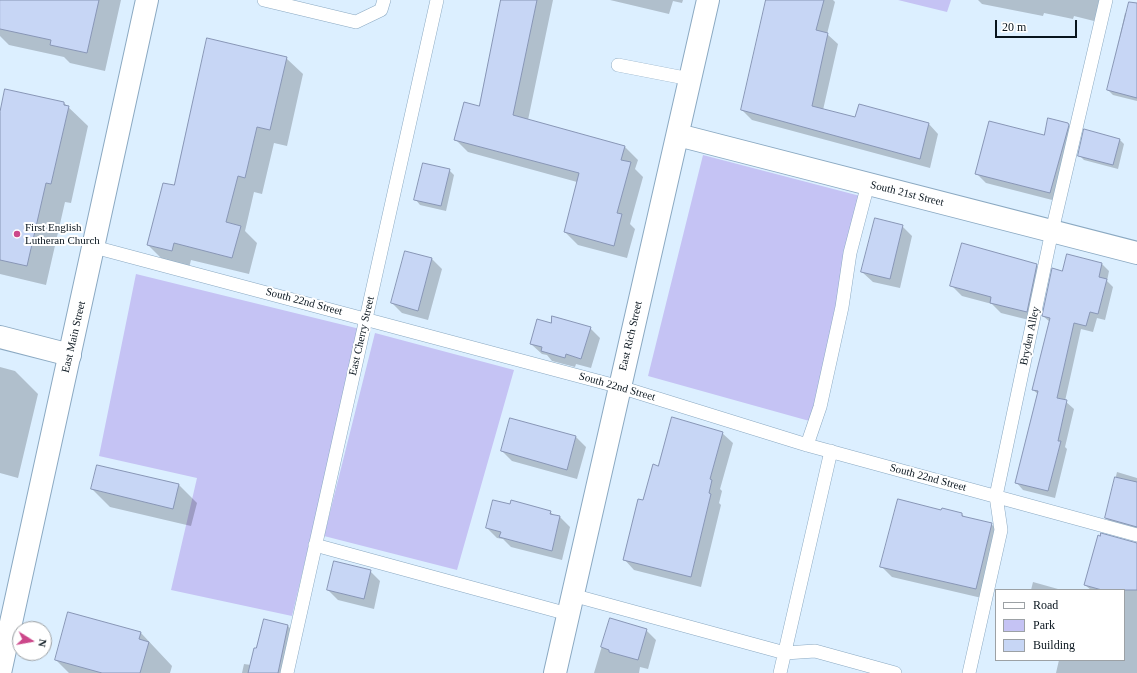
<!DOCTYPE html>
<style>
body{margin:0}
#map{position:relative;width:1137px;height:673px;overflow:hidden;background:#dcefff;font-family:"Times New Roman",serif}
canvas{display:block}
.legend{position:absolute;left:995px;top:589px;width:130px;height:72px;box-sizing:border-box;background:#fff;border:1px solid #9ca1a5;margin:0;padding:5px 7px;list-style:none;font-size:12px;color:#08141d}
.legend li{display:flex;align-items:center;gap:8px;height:20px}
.legend b{width:20px;border:1px solid #9ca1a5}
.north{position:absolute;left:12px;top:621px;width:40px;height:40px;box-sizing:border-box;background:#fff;border:1px solid #9ca1a5;border-radius:50%;rotate:101deg;font-size:11px;font-weight:700;line-height:16px;text-align:center;color:#08141d}
.north::after{content:'';display:block;margin:auto;width:14px;height:18px;background:#cc478a;clip-path:polygon(50% 0,100% 100%,50% 72%,0 100%)}
.scale{position:absolute;left:995px;top:20px;width:82px;height:18px;box-sizing:border-box;border:2px solid #08141d;border-top:0;padding-left:5px;font-size:12px;line-height:14px;white-space:nowrap;color:#08141d;-webkit-text-stroke:3px #fff;paint-order:stroke}
</style>
<div id="map">
<canvas width="1137" height="673"></canvas>
<ul class="legend">
<li><b style="height:5px;background:#fff"></b>Road</li>
<li><b style="height:11px;background:#c5c3f4"></b>Park</li>
<li><b style="height:11px;background:#c7d6f5"></b>Building</li>
</ul>
<div class="north">N</div>
<div class="scale">20 m</div>
</div>
<script>
const g = document.querySelector('canvas').getContext('2d');
g.lineJoin = 'round';
function paint(path, color) { g.fillStyle = color; g.fill(path, 'evenodd'); }
function trace(path, color, width, dash) { g.strokeStyle = color; g.lineWidth = width; g.lineCap = dash ? 'butt' : 'round'; g.setLineDash(dash || []); g.stroke(path); }
function write(font, color, halo, rows, align = 'center') {
  g.font = font + ' "Times New Roman",serif'; g.lineWidth = 4; g.setLineDash([]); g.textBaseline = 'middle'; g.strokeStyle = halo; g.fillStyle = color; for (const [text, x, y, turn = 0] of rows) {
    g.save(); g.translate(x, y); g.rotate((+turn || 0) * Math.PI / 180); g.textAlign = isNaN(turn) ? turn : align; if (halo) g.strokeText(text, 0, 0); g.fillText(text, 0, 0); g.restore();
  }
}
paint(new Path2D(`
 M898,0H951L947,12Z
 M703,155L864,197L813,422L648,376Z
 M136,274L360,329L292,616L171,590L197,478L99,456Z
 M375,333L514,370L457,570L324,536Z`), '#c5c3f4');
paint(new Path2D(`
 M0,0H121L105,71L70,63L64,57L9,45L0,36Z
 M502,0H553L528,120L625,147L638,160L635,169L643,177L630,224L635,229L627,258L578,245L565,232L577,182L468,152L455,139L480,107Z
 M610,0H683L682,3L673,1L669,14Z
 M768,0H833L835,2L827,34L838,44L823,110L856,118L928,123L938,134L930,168L752,120L742,110Z
 M978,0H1103L1098,22L1074,16L1073,19L1044,13L1043,16L982,4Z
 M1125,13L1137,16V101L1113,95L1108,90Z
 M286,58L303,74L287,146L274,143L262,194L254,192L245,231L257,243L249,274L191,260L189,268L165,262L148,245L175,187Z
 M64,103L88,126L71,203L65,202L46,285L0,274V117Z
 M1067,124L1078,134L1060,202L986,183L976,173Z
 M1119,139L1124,144L1118,169L1084,160L1079,155Z
 M449,170L454,175L446,211L420,205L416,200Z
 M902,226L912,236L900,288L873,282L862,272Z
 M406,252L432,259L442,269L428,320L402,313L392,303Z
 M1067,255L1102,264L1109,271L1107,281L1113,287L1105,320L1097,318L1093,332L1081,329L1065,401L1074,409L1065,447L1067,449L1055,498L1023,490L1016,482L1038,394L1033,390L1050,322L1043,316L1063,272Z
 M1036,265L1046,275L1037,322L1001,313L992,304L962,296L952,286Z
 M551,324L590,328L600,338L591,368L576,364L575,367L552,361L547,355L542,354L531,344Z
 M0,367L15,371L38,394L18,478L0,473Z
 M722,433L733,443L720,489L722,491L719,503L721,505L701,587L634,570L624,559L644,502L659,467Z
 M576,437L586,447L577,479L512,461L502,451Z
 M1117,472L1137,478V536L1119,531L1106,518Z
 M179,485L197,503L191,526L110,507L92,489Z
 M550,512L555,516L560,517L570,527L562,560L511,547L503,539L497,538L487,528Z
 M942,512L962,514L965,518L991,524L1002,534L986,599L892,577L882,567Z
 M1137,543V673H1056L1059,660H1124V590H1091L1085,585Z
 M370,571L380,581L374,609L338,600L328,590Z
 M1033,582L1058,589L1059,590H1031Z
 M610,619L646,630L656,640L648,669L640,667L639,673H594Z
 M288,626L297,635L288,673H242L244,664L251,665L257,649Z
 M141,633L172,666L170,673H69L56,660Z`), '#0003');
const building = new Path2D(`
 M0,0H99L87,53L50,45L51,40L0,29Z
 M501,0H537L513,115L625,146L621,160L631,162L617,213L622,214L614,246L564,232L579,173L454,140L464,102L479,106Z
 M766,0H824L816,30L828,33L812,106L855,117L859,104L929,123L920,159L741,110Z
 M1129,2L1137,3V98L1107,90Z
 M207,38L287,57L270,130L257,127L245,178L238,176L226,222L241,226L232,258L174,243L172,251L147,245L163,183L174,185Z
 M5,89L64,102V105L69,106L51,184L46,183L27,266L0,260V112Z
 M1048,118L1068,123L1069,125L1050,193L975,174L989,121L1044,135Z
 M1084,129L1120,139L1113,165L1078,156Z
 M423,163L450,169L441,206L414,200Z
 M875,218L903,225L890,279L861,272Z
 M962,243L1037,264L1027,312L990,303L991,297L950,286Z
 M405,251L432,258L418,311L391,303Z
 M1067,254L1102,263L1099,277L1107,279L1098,314L1090,312L1086,326L1074,323L1057,398L1067,400L1058,441H1061L1048,491L1015,483L1038,391L1032,390L1050,318L1042,316L1052,268L1062,271Z
 M552,316L591,327L581,359L566,354L565,358L541,351L542,347L530,344L537,319L551,323Z
 M672,417L723,432L710,479L712,480L709,493L711,494L691,577L623,560L638,499L643,500L653,464L658,466Z
 M510,418L576,436L567,470L501,451Z
 M97,465L179,484L173,509L91,489Z
 M1115,477L1137,482V527L1105,518Z
 M898,499L941,510L942,508L962,513V516L992,523L976,589L880,567Z
 M493,500L510,504L511,500L551,511L550,514L560,516L552,551L499,537L501,532L486,528Z
 M1101,533L1137,543V590H1102L1084,585L1098,535L1100,536Z
 M334,561L371,570L364,599L327,590Z
 M68,612L141,632L139,639L149,642L140,673H102L55,660Z
 M610,618L647,629L638,660L609,652V650L601,647Z
 M264,619L288,625L278,673H248L254,648H256Z`);
paint(building, '#c7d6f5');
trace(building, '#8896b6', 1);
const service = new Path2D(`
 M264,0L356,22L381,10L384,0
 M618,65L690,79
 M94,247L620,387L807,445L1137,535
 M807,445L820,407L842,307L850,253L868,184
 M315,545L568,614
 M572,595L785,653L815,651L895,673
 M287,673L437,0
 M780,673L831,451
 M969,673L1001,530L996,496L1052,231L1106,0`);
const minor = new Path2D(`
 M678,135L1137,253
 M0,337L70,355
 M555,673L708,0`);
const primary = new Path2D(`
 M0,673L147,0`);
trace(service, '#8ba9c2', 14);
trace(minor, '#8ba9c2', 24);
trace(primary, '#8ba9c2', 24);
trace(service, '#fff', 13);
trace(minor, '#fff', 22);
trace(primary, '#fff', 22);
for (const [x, y, r, color] of [
 [17,234,4,"#cc478a"]
]) { const dot = new Path2D(); dot.arc(x, y, r, 0, 2 * Math.PI); g.fillStyle = color; g.fill(dot); trace(dot, '#fff', 1.5); }
write('11px', '#08141d', '#fff', [
 ["South 21st Street",907,194,14],
 ["South 22nd Street",304,302,15],
 ["East Cherry Street",362,336,-77],
 ["East Rich Street",631,336,-77],
 ["Bryden Alley",1030,336,-78],
 ["East Main Street",74,337,-77],
 ["South 22nd Street",617,387,16],
 ["South 22nd Street",928,478,15]
]);
write('11px', '#08141d', '#fff', [
 ["First English",25,228],
 ["Lutheran Church",25,241]
], 'left');
</script>
